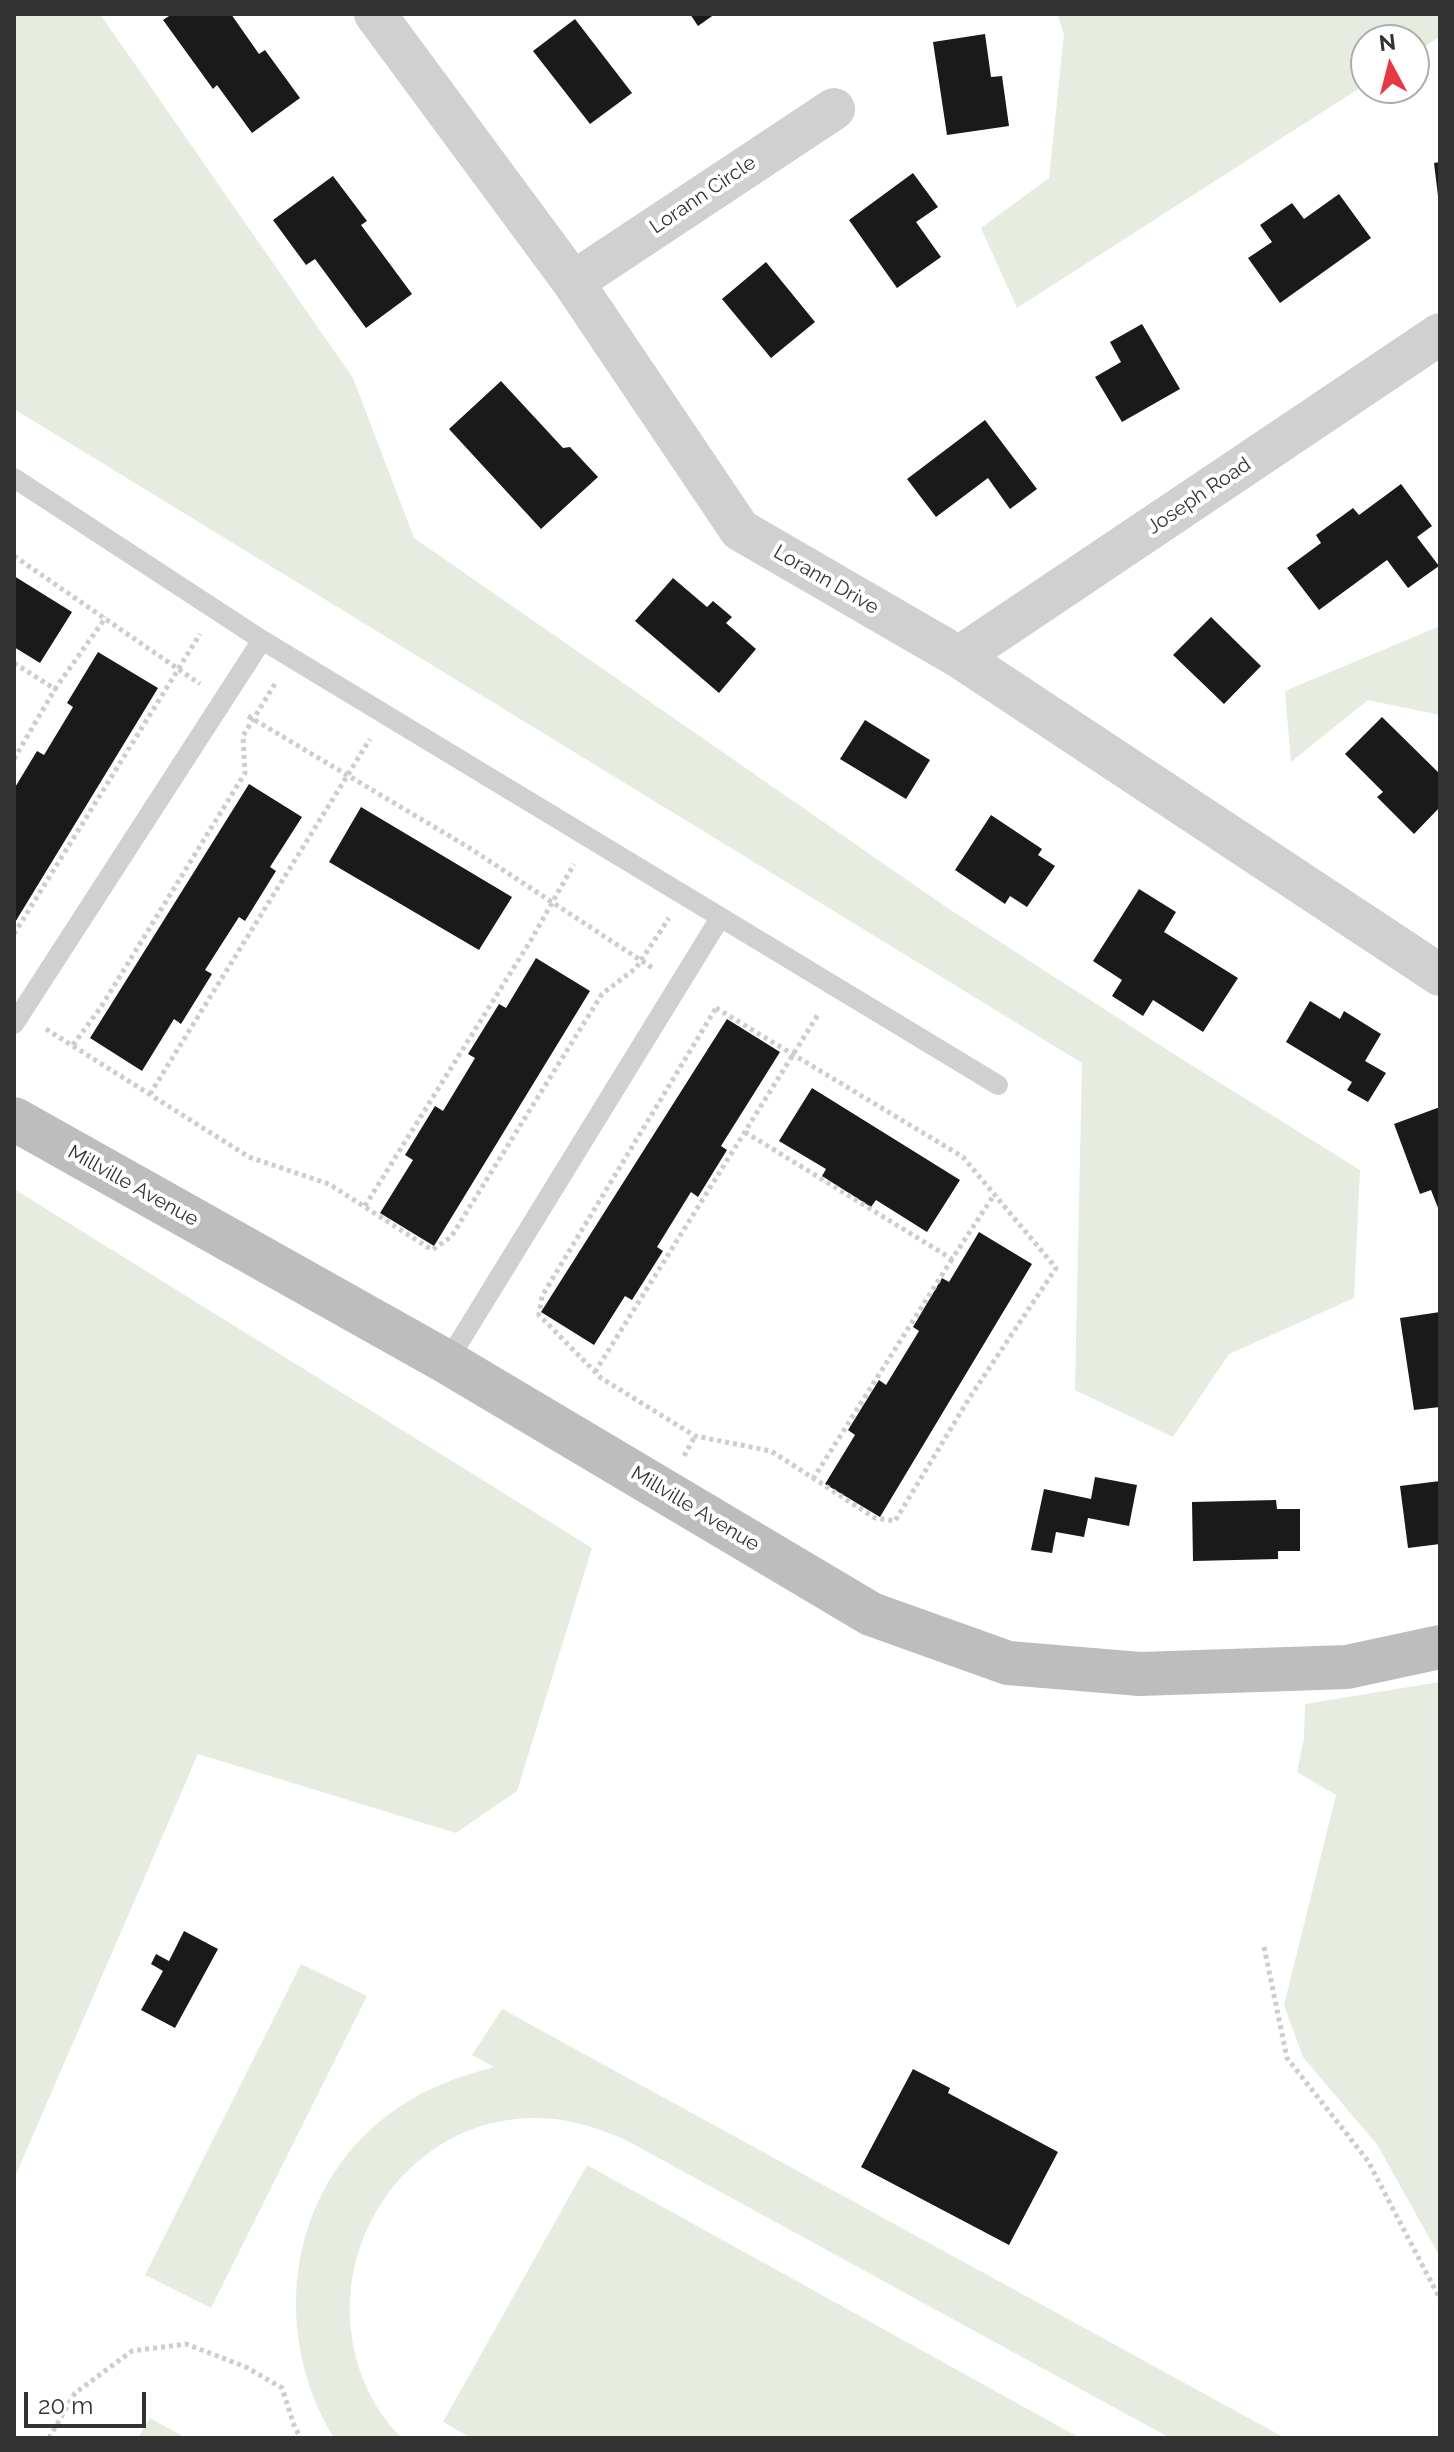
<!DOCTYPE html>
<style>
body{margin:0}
#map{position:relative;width:1454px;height:2452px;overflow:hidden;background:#fff;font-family:Raleway,sans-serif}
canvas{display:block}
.frame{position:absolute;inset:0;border:16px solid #333;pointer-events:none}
.north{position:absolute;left:1350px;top:24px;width:80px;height:80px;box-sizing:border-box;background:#fff;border:2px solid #adadad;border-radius:50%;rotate:353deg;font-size:22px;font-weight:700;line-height:32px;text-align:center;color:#333}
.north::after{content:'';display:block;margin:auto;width:28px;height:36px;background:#e63946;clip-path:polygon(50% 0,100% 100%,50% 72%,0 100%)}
.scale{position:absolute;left:24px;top:2392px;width:122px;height:36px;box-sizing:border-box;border:4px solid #333;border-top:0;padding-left:10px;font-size:24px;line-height:28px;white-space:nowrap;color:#333;-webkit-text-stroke:6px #fff;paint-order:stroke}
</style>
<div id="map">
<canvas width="1454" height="2452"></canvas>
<div class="frame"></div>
<div class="north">N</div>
<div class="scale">20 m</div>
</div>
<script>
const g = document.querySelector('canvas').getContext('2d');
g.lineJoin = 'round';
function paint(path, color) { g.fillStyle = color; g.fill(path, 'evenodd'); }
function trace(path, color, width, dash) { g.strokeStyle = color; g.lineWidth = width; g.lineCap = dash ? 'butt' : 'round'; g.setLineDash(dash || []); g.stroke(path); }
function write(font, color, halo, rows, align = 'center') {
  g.font = font + ' Raleway,sans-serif'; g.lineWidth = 8; g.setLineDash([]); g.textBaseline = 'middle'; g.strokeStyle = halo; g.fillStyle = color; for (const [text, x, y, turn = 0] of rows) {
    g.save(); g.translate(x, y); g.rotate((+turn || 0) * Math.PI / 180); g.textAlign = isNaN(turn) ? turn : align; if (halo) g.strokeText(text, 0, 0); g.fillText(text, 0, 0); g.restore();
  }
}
paint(new Path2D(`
 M14,14H100L353,378L414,538L946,907L1180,1058L1360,1170L1354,1298L1229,1354L1173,1437L1075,1390L1082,1063L14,409Z
 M1057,14H1440V37L1414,53V40H1366V84L1017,308L981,228L1049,178L1064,34Z
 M1440,626V715L1368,700L1291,762L1285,691Z
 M14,1189L592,1548L517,1791L456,1833L198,1754L14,2179Z
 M1440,1682V2257L1378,2146L1303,2057L1284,2005L1336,1795L1297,1772L1304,1738L1305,1704Z
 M301,1964L367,1996L211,2308L145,2275Z
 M502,2009L1285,2438H1170L624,2139C595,2127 567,2118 536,2118C423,2117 339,2221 351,2330C355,2370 373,2410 402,2438H334C267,2328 289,2181 399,2107C428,2087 461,2076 494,2067L472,2055Z
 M587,2165L1080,2438H471L443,2422Z
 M150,2418L186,2438H138Z`), '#e6ecdf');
paint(new Path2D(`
 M172,14H231L259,54L265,50L300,98L252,133L217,85L213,89L163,20Z
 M690,14H715L698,26Z
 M575,19L632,93L590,124L533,51Z
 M985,34L991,77L1002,76L1009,126L947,135L933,42Z
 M1440,162V196H1438L1434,163Z
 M913,173L938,207L916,222L941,257L897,288L849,220Z
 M333,176L367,221L361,225L412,294L366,328L315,259L306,265L273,220Z
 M1339,194L1371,238L1280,303L1248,258L1272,242L1260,225L1292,203L1304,219Z
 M766,262L815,322L771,358L722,299Z
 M1142,324L1180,389L1122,422L1095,377L1121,362L1110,342Z
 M501,381L563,448L570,447L598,477L541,529L449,429Z
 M985,420L1037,489L1010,509L988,478L936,517L907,479Z
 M1401,484L1432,526L1417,537L1439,566L1408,588L1387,560L1319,610L1287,568L1321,543L1316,535L1353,508L1359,515Z
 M14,576L72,612L40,663L14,647Z
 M673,578L707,607L713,601L732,617L726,623L756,649L719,693L635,621Z
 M1211,617L1261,666L1224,704L1173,655Z
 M98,652L158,688L14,924V789L37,751L44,755L73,707L67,703Z
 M1382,717L1440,774V807L1414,834L1377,797L1383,792L1345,754Z
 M865,720L930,760L906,799L840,759Z
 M249,784L302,817L270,867L276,871L245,921L239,917L205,970L212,974L181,1024L174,1019L142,1071L90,1038Z
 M361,807L512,897L479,950L329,862Z
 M991,815L1042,849L1038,855L1055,866L1027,907L1010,896L1005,904L955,870Z
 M1139,889L1176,912L1164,932L1238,978L1203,1032L1153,1000L1143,1016L1112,996L1122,980L1093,961Z
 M536,958L590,991L434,1246L380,1213L413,1160L405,1155L435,1106L443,1111L475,1058L468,1054L499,1004L506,1008Z
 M1310,1001L1340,1019L1344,1011L1381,1034L1365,1061L1386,1073L1368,1102L1347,1090L1352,1082L1286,1042Z
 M727,1019L780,1052L721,1146L727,1150L698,1197L691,1192L657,1247L663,1251L632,1300L625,1296L594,1345L541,1312Z
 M812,1088L960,1180L927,1232L876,1200L871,1207L822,1176L826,1169L779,1141Z
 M1440,1107V1213L1431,1190L1420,1194L1394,1124Z
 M979,1232L1032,1264L880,1517L825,1484L855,1435L848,1430L879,1380L886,1385L919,1331L913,1327L942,1278L949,1282Z
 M1440,1312V1407L1414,1410L1400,1318Z
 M1095,1477L1137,1485L1129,1526L1088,1518L1084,1537L1056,1532L1052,1553L1031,1550L1044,1489L1091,1499Z
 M1440,1481V1544L1408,1548L1400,1486Z
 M1276,1500L1277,1509H1300V1551H1278V1559L1193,1561L1192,1502Z
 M184,1931L218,1949L175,2028L141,2010L163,1971L151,1964L156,1954L169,1961Z
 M913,2069L950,2088L948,2093L1058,2152L1009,2245L861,2167Z`), '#1a1a1a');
trace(new Path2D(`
 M14,556L200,684
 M14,663L55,689L106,617
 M248,716L468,847L654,969
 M14,759L55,689
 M14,934L200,634
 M716,1008L963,1157L1056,1268L970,1397L895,1521L875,1518L771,1451L695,1436L601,1378L539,1315L542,1296Z
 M46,1029L249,1157L329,1184L432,1250L451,1237L602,994L636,968L669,918
 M73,1045L101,1007L245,773L243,736L276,682
 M150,1094L370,739
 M745,1132L952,1259L994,1195
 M365,1206L531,940L574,864
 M595,1372L819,1013
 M684,1456L695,1436
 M813,1479L952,1259
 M1264,1947L1287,2058L1368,2161L1440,2299
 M49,2438L75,2393L132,2351L186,2344L246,2367L282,2388L295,2428L301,2438`), '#cdcdcd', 5, [4, 4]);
trace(new Path2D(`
 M14,478L262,640L998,1085
 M14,1024L262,640
 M447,1362L720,918`), '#d0d0d0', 20);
trace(new Path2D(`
 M375,14L573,282L740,530L959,657L1440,975
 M573,282L834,109
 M959,657L1440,334`), '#d0d0d0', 42);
trace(new Path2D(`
 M14,1119L447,1362L871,1614L1008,1663L1140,1674L1347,1667L1440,1647`), '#bdbdbd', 44);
write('20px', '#333', '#fff', [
 ["Lorann Circle",703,195,-34],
 ["Joseph Road",1199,496,-34],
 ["Lorann Drive",826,580,30],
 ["Millville Avenue",133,1186,29],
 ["Millville Avenue",695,1509,31]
]);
</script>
